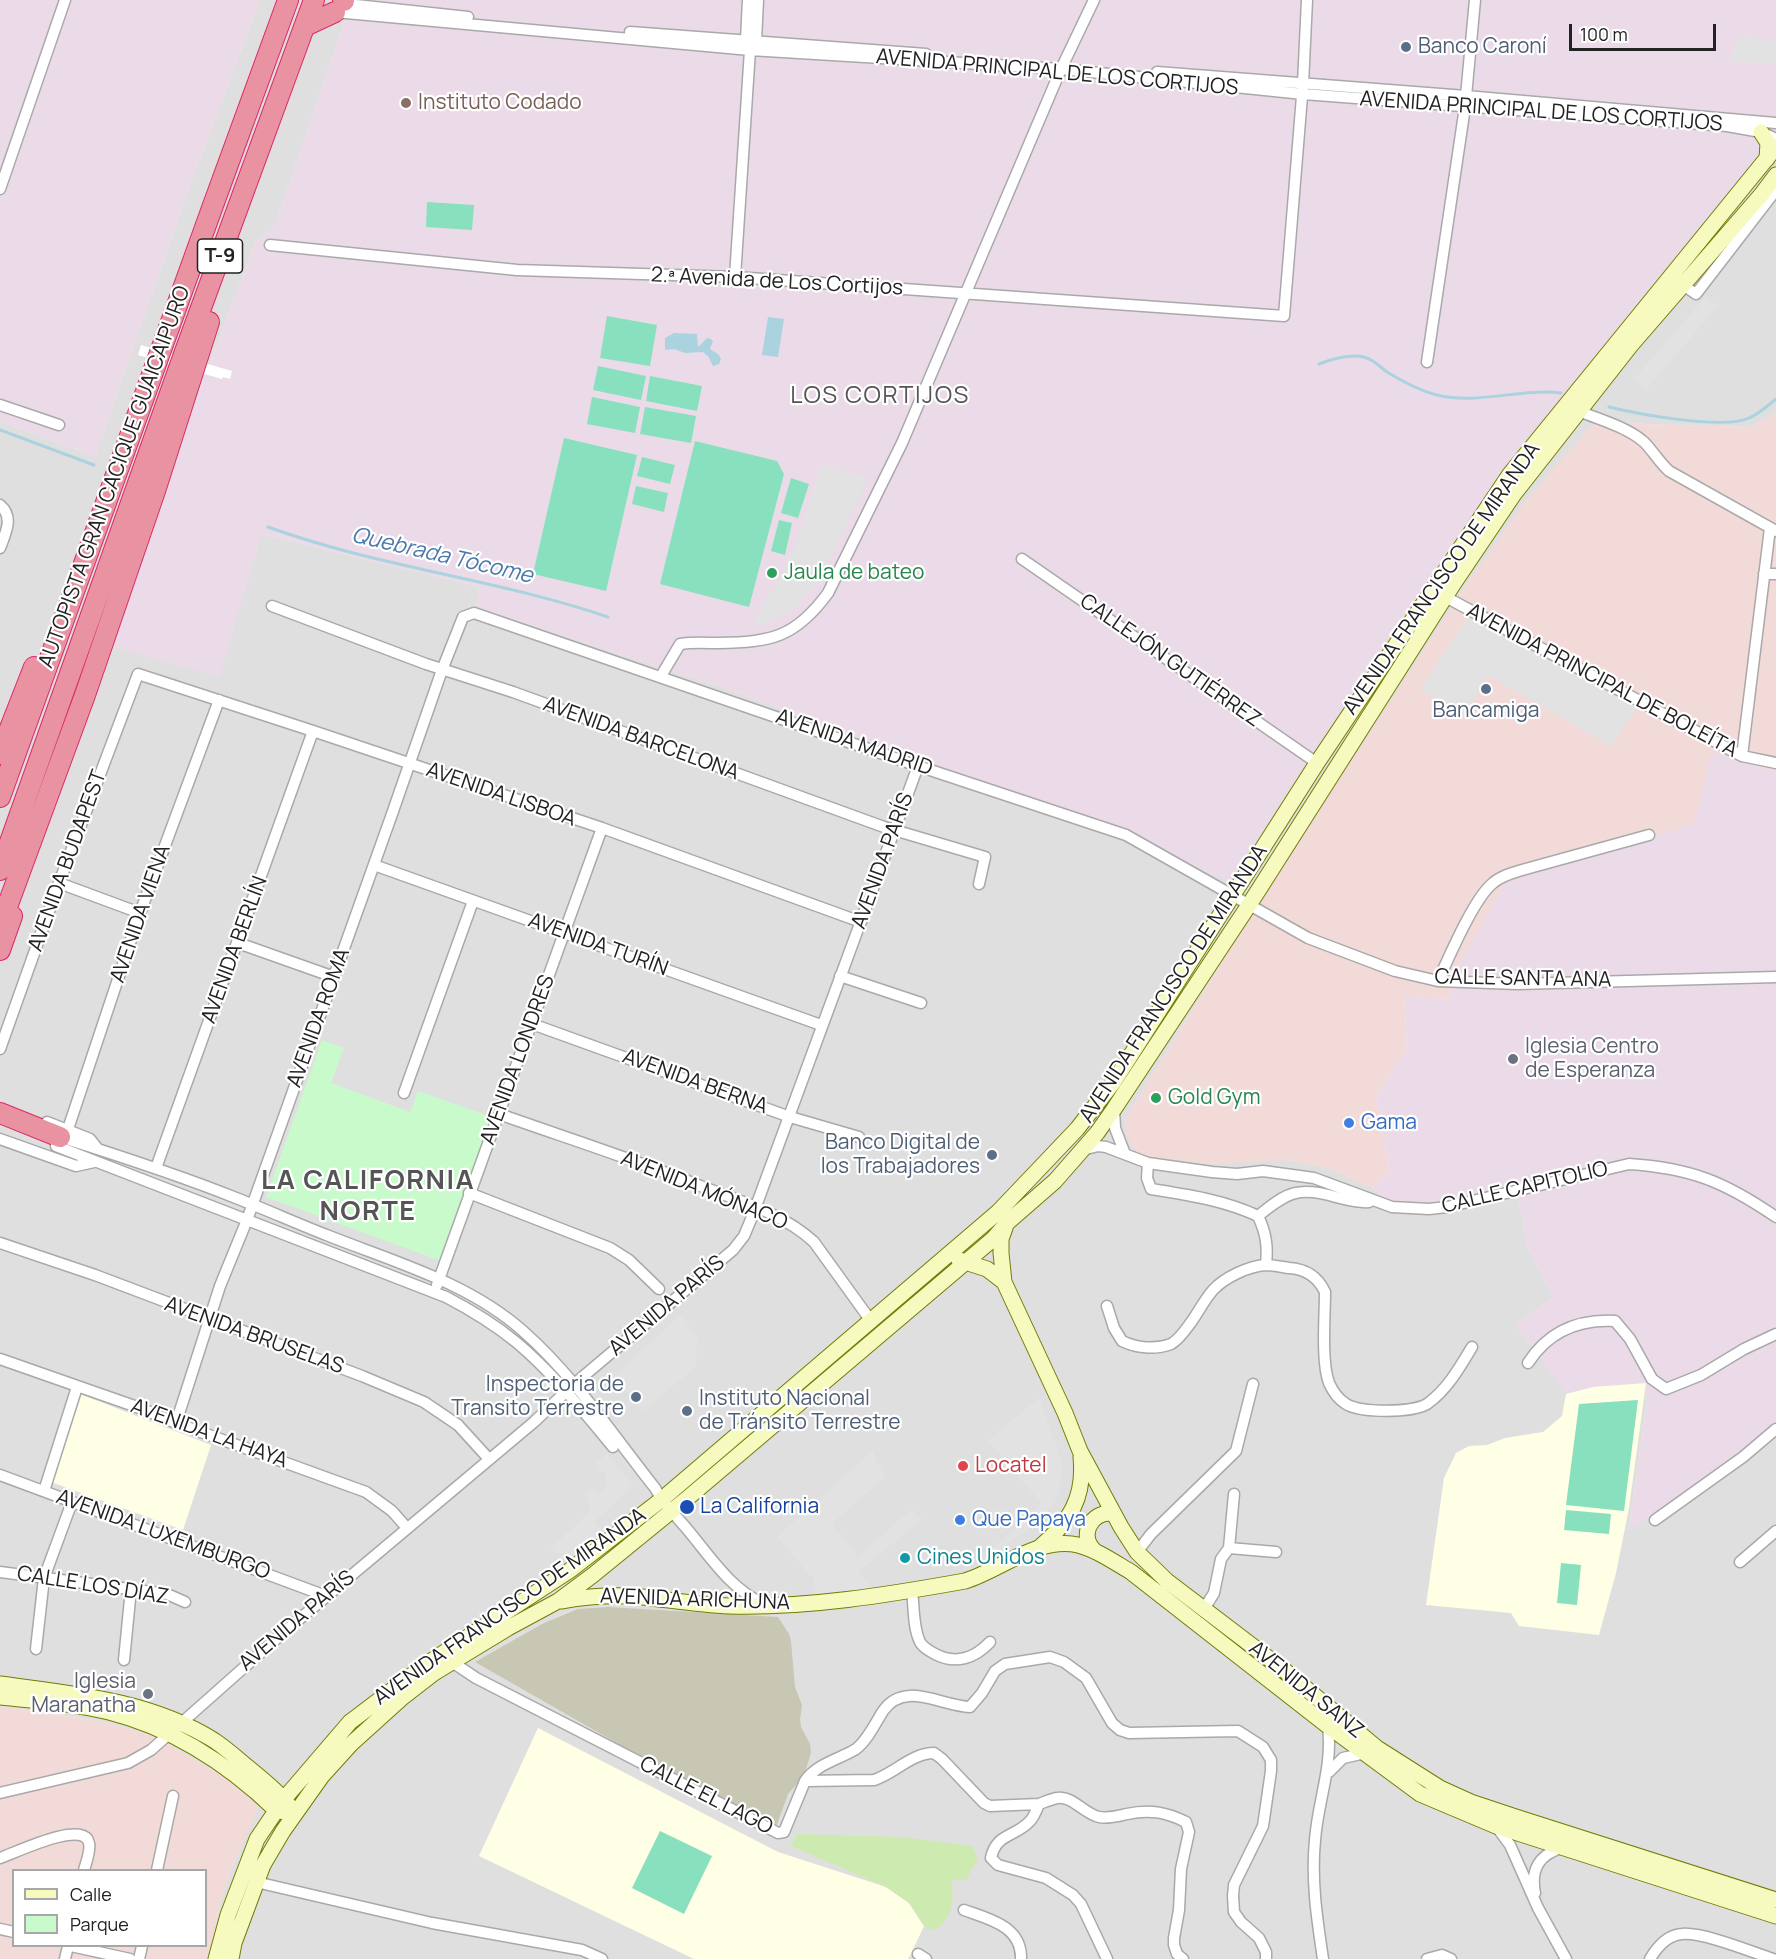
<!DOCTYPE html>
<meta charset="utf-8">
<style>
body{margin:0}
#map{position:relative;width:1776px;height:1959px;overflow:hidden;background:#f2efe9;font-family:Manrope,sans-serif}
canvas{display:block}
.legend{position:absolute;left:12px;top:1869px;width:195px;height:78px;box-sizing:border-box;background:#fff;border:2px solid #a7a7a7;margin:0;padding:8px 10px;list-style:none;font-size:18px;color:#222}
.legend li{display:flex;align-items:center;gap:12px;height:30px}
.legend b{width:30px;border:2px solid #a7a7a7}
.scale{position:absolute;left:1569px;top:24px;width:147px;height:27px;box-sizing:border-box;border:3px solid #222;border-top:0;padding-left:8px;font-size:18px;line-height:21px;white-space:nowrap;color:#222;-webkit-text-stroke:4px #fff;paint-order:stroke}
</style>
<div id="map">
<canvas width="1776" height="1959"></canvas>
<ul class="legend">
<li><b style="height:8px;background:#f7fabf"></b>Calle</li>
<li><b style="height:16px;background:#c8facc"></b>Parque</li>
</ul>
<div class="scale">100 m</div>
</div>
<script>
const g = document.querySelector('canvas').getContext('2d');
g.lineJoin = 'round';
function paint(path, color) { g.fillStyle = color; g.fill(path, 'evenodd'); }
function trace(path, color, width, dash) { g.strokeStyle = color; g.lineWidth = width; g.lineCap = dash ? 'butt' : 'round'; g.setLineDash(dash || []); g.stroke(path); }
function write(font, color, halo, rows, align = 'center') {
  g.font = font + ' Manrope,sans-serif'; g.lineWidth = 4.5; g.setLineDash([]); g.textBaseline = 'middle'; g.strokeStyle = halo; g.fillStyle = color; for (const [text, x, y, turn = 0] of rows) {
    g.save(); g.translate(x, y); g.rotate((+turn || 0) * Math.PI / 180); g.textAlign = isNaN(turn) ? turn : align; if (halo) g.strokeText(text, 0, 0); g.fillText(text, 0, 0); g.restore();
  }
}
paint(new Path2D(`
 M260,0H352L274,228L256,242L186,426L259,542L262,534L479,587L477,607L736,692L1149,845L1229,881L1341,717L1409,609L1477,509L1605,344L1776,143V412L1768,418L1749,427L1643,424L1623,422L1601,415L1236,939L1125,1120V1128L1207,1164L1274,1159L1288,1160L1329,1168L1372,1188L1390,1203H1444L1516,1183L1527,1246L1553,1297L1516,1325L1593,1387L1646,1383L1647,1402L1629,1529L1776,1428V1959H208L223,1893L231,1870L258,1806L219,1774L156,1737L105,1722L0,1706V422L95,456L193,177Z`), '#e0dfdf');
paint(new Path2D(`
 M1776,412V771L1768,770L1694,824L1505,884L1454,974L1450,1000L1404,995L1407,1049L1376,1096L1390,1173L1372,1188L1329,1168L1288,1160L1207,1164L1157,1159L1137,1152L1128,1139L1125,1128V1120L1236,939L1462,590L1530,495L1601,415L1623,422L1643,424L1749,427L1768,418Z
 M0,1706L105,1722L156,1737L219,1774L259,1806L231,1870L223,1893L208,1959H0ZM14,1870H206V1946H14Z`), '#f2dad9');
paint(new Path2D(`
 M0,0H260L193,177L95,456L0,422Z
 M352,0H1776V143L1605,344L1477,509L1409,609L1236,879L1229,881L1149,845L736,692L477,607L479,587L262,534L219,677L112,646L186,426L256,242L274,228Z
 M1712,752L1776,771V1428L1682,1498L1629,1530L1647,1402L1646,1384L1593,1387L1566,1394L1515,1325L1553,1297L1527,1246L1516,1183L1444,1203L1425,1206L1390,1203L1372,1188L1390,1173L1376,1096L1407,1049L1404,995L1450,1000L1454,974L1505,883L1694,824Z`), '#ebdbe8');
paint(new Path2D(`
 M1646,1383L1629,1508L1616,1573L1599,1635L1519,1626L1511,1613L1426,1605L1444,1478L1456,1453L1469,1446L1487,1445L1505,1438L1543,1432L1562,1416L1566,1394L1593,1387Z
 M80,1394L211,1445L183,1530L51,1482Z
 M538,1728L778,1852L886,1887L909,1903L924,1926L910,1956L908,1959H694L479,1856Z`), '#ffffe5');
paint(new Path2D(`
 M608,1607L778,1617L789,1634L791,1641L795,1687L802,1705L800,1719L801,1727L810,1744L811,1753L805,1772L796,1785L788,1794L774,1833L475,1662L542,1624L578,1609Z`), '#c7c7b4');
paint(new Path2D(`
 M797,1834L902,1837L972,1846L978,1858L966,1880H952C953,1901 955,1917 934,1930L924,1926L909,1903L886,1887L791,1846Z`), '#cdebb0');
paint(new Path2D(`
 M322,1040L344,1048L331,1083L410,1112L418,1091L492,1117L441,1261L266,1197Z`), '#c8facc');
paint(new Path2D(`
 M427,202L474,205L472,230L426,227Z
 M607,316L657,325L650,366L600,358Z
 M598,366L646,376L641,400L593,390Z
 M650,376L702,386L697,411L646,401Z
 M592,397L640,407L635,433L587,424Z
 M645,407L696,416L691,443L640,434Z
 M564,438L637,455L606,591L533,574Z
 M695,441L777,461L784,474L749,607L660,584Z
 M642,457L675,465L670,484L637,476Z
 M791,478L809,484L798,518L781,513Z
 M636,486L668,493L664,512L632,504Z
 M779,520L792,523L785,555L771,551Z
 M1638,1400L1624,1511L1566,1505L1579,1404Z
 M1566,1510L1611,1514L1609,1534L1564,1530Z
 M1561,1563L1581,1565L1577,1605L1557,1603Z
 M660,1831L712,1856L684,1914L632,1888Z`), '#88e0be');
paint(new Path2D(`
 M1739,36L1776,40V64L1730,61Z
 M1706,296L1718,306L1646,390L1634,379Z
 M821,465L868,478L819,582L787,614L752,627L795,548Z
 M1469,615L1503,636L1637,707L1611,746L1487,675L1465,717L1420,690Z
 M681,1314L697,1337L696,1367L643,1411L614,1376Z
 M1039,1398L1062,1461L1060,1490L1052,1507L1034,1524L1019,1536L989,1555H985L1042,1504L988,1440Z
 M873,1450L879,1466L886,1476L832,1524L858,1556L912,1509L922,1520L859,1571L872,1588L817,1595L813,1579L777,1537Z
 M607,1453L634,1486L595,1521L601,1531L574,1554L571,1556L549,1550L589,1512V1500L585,1495L592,1488L599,1493L606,1486V1477L596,1463Z`), '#e2e2e2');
paint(new Path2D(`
 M768,317L784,319L778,357L762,355Z
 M674,333L697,334L698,347L707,338L711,339L713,341L710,349L719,355L721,359L719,364L713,366L708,356L703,352L685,353L674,349L665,350V338Z`), '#aad3df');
paint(new Path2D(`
 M141,345L232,371L230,379L223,377L222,379L138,355Z`), '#fff');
trace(new Path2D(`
 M1319,364C1332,359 1350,354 1364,357C1373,359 1380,367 1387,372C1402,381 1420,391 1437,395C1478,405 1520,388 1561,393
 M1609,407C1638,414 1723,430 1749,418C1759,414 1767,406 1776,399
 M0,430L94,465
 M268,527C378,567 497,579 608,617`), '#aad3df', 3);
const street = new Path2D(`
 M344,1L356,5L468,17
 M335,12L750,50L1061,69L1303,94L1727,126L1761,132L1776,139
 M630,32L926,54
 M754,45L756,41L758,0
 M1157,72L1466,96L1776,123
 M0,189L65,0
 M270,245L517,270L735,277L1284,316L1303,84L1307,0
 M735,277L750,50L746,40L748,0
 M1683,285L1696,294L1776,190
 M1427,362L1465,107L1475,0
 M0,405L59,425
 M1579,411C1600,420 1627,427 1644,442C1653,451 1659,462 1669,471L1776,531
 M0,505C14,517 6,532 0,548
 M1022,559L1317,763
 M1764,574H1776
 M1440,594L1742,756L1776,763
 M272,606L426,664L513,692L884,827L985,857L979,884
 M661,676L680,644C692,642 706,643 718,643C771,642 795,638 828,593L902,443L1061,69L1094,0
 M1742,756L1770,528
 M374,865L821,1025
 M59,883L140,913
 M238,943L334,977
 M840,976L921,1003
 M1438,981C1449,957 1474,898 1493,883C1501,876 1512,873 1522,870L1649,835
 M532,1024L790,1117L859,1137
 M0,1049L59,883L138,674L313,731L602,828L861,922
 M404,1093L473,901
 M1114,1109L1115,1128L1125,1154
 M499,1114C567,1138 636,1160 703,1187C740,1201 784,1214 814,1242L871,1321
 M47,1122L90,1139L98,1149
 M68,1129L140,913L219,700
 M60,1137C120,1156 179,1175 236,1198C267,1210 298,1224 329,1236C395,1262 469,1283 523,1331C574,1376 613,1435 655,1488C663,1503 675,1515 687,1529C709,1555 731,1590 764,1604
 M0,1139L76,1166L94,1162
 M56,1146L446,1297C471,1310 494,1324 516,1342C551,1371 584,1412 613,1447
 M1082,1150L1098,1146L1106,1147L1148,1163L1212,1172L1237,1174L1263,1171L1314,1178L1392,1207L1429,1209L1447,1207L1629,1164C1691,1168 1725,1182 1776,1217
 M1148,1163L1147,1178L1151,1189C1188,1195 1224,1200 1258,1216C1287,1192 1299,1186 1336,1197C1348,1200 1357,1203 1369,1202
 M156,1168L313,731
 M469,1193L610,1248L629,1260L659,1289
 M1258,1216C1266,1233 1268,1246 1266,1265
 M0,1243L95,1275L362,1376L424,1402L458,1425L489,1459
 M437,1285L602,828
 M1107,1306L1114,1328L1122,1341C1136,1348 1155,1350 1171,1344C1180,1339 1186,1329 1192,1321C1199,1311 1205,1299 1213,1290C1225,1277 1249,1266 1266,1265C1273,1265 1282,1267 1289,1268C1306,1269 1318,1277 1325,1292C1325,1317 1321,1361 1329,1383C1333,1392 1338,1399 1346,1404C1361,1413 1411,1413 1427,1404C1447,1390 1460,1367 1472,1347
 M0,1359L140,1408L176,1423L366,1492L392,1511L407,1528
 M1528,1363C1548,1332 1578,1319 1615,1321L1630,1339L1652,1379L1666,1389L1701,1375L1744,1349L1776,1334
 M176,1423L220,1286L247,1220L392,814L442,670L463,617L474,613L918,766L1126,835L1308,938L1395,971L1438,981L1517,984L1776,977
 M0,1475L326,1596
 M44,1491L77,1387
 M1655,1520L1743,1457L1776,1429
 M1229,1548L1276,1552
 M1137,1552L1151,1534L1236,1451L1253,1384
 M1740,1562L1776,1531
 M0,1572L167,1594L185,1602
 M912,1590C914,1607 913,1628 920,1642C923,1648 930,1651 935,1654C956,1665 975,1658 990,1642
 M1204,1609L1214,1593L1221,1559L1229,1548L1234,1494
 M36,1649L44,1578L72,1502
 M124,1660L131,1589
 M452,1662L476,1678L778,1833L784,1832L805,1781L874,1780C895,1773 912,1753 934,1753L942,1759L984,1803L990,1806L1039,1804C1037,1809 1034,1817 1030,1821C1016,1837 996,1833 991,1858L998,1865L1046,1878L1073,1895L1081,1904L1107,1959
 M1329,1772L1343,1758L1365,1753
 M805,1781C816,1764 840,1759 856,1749C867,1741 876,1722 883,1711C904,1680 941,1706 970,1707L982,1693L995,1671L1005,1664L1050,1657L1064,1662L1086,1678L1112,1723L1120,1730L1129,1733L1238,1731L1263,1747L1271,1760V1771L1263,1826L1234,1885L1233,1896L1234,1912L1241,1922L1259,1938L1266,1952V1959
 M0,1793L128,1763L151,1750L284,1632L534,1422L573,1385L733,1250L744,1236L752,1217L918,766
 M1039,1804C1045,1802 1051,1799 1057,1798C1072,1795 1084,1814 1099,1817C1108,1819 1118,1816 1127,1814C1149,1809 1166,1812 1186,1822L1189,1832L1181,1869L1179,1910L1174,1938V1945L1177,1954L1183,1959
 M1496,1826L1510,1845L1538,1908L1566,1959
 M0,1858C15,1853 84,1819 89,1843C91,1850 86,1863 84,1870
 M157,1870L173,1796
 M256,1882L432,1923L582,1950L602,1959
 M1535,1893C1530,1868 1540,1854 1564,1847
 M964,1910C989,1919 1022,1926 1021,1959
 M0,1929L14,1932
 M71,1946L130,1959
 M918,1954L926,1959
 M65,1959L68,1946
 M139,1959L142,1946
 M1323,1959C1317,1919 1311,1880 1315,1840C1318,1800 1333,1767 1328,1726
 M1427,1959L1442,1955L1451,1959
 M1650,1959C1657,1947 1668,1935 1682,1934C1703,1932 1752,1952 1773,1959`);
const secondary = new Path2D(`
 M1761,132L1768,143L1767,159
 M1005,1228L1001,1239V1253L1004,1282L1065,1413L1080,1451L1121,1527L1137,1552L1167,1581L1284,1670L1377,1748L1440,1788L1471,1802L1516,1817L1776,1900
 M959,1260L987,1269L1004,1282
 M1040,1547C1070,1521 1085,1498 1081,1457
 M1096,1552C1078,1537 1090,1511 1113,1513
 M561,1601C590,1596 622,1594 652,1598C677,1601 703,1605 729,1606C808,1608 887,1595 965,1581C1001,1570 1038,1536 1078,1545C1097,1550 1114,1562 1131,1572L1328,1726L1420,1794L1496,1826L1776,1916
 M0,1684C73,1694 150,1700 215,1741C227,1749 239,1760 250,1769C264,1781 279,1792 290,1807
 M0,1697C36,1701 74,1703 109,1712C173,1728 228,1764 276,1810L284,1812
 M216,1959L228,1915L257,1839L284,1799L350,1722L428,1663L569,1571L661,1500L998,1212L1077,1129L1113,1083L1317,763L1510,474L1776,147
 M231,1959L234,1943L263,1865L283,1831L322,1776L351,1744L403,1697L434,1673L508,1628L558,1601L593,1575L690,1496L993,1239L1008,1222L1055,1181L1097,1133L1114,1109L1249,905L1454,583L1514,494L1631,345L1761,195L1776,175`);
const highway = new Path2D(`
 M343,0L344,1
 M305,26L335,12
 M0,754L34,667
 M0,797C97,532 190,265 288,0
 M0,870L183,357L314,0
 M0,926L85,695L155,491L209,322
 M0,950L12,916
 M0,1113L60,1137`);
trace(street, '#a9a9a9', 13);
trace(secondary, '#707d05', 17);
trace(highway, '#dc2a67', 22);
trace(street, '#fff', 10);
trace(secondary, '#f7fabf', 15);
trace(highway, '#e892a2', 20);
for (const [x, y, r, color] of [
 [1406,47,6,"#5c6f8a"],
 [406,103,6,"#8d6e63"],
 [772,573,6,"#2e9e5b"],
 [1486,689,6,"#5c6f8a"],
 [1513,1059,6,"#6b7280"],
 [1156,1098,6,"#2e9e5b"],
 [1349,1123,6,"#3f7fe0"],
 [992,1155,6,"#5c6f8a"],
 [636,1397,6,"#5c6f8a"],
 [687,1411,6,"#5c6f8a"],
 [963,1466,6,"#e0444e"],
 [687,1507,8,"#1a4fb4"],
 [960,1520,6,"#3f7fe0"],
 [905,1558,6,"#0f9aa8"],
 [148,1694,6,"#6b7280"]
]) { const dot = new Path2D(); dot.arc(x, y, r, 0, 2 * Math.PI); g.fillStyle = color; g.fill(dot); trace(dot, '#fff', 2); }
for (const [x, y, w] of [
 [220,256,45]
]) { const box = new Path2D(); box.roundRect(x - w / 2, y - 17, w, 34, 4.5); g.fillStyle = '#fff'; g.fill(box); trace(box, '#222', 1.5); }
write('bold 20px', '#222', null, [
 ["T-9",220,256]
]);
write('21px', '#4e5e75', '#fff', [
 ["Banco Caroní",1418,47],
 ["Bancamiga",1486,711,"center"],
 ["Banco Digital de",980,1143,"right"],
 ["los Trabajadores",980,1167,"right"],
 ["Inspectoria de",624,1385,"right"],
 ["Transito Terrestre",624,1409,"right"],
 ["Instituto Nacional",699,1399],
 ["de Tránsito Terrestre",699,1423]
], 'left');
write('21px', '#222', '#fff', [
 ["AVENIDA PRINCIPAL DE LOS CORTIJOS",1057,73,5],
 ["AVENIDA PRINCIPAL DE LOS CORTIJOS",1541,112,4],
 ["2.ª Avenida de Los Cortijos",777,282,3],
 ["AUTOPISTA GRAN CACIQUE GUAICAIPURO",115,477,-70],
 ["AVENIDA FRANCISCO DE MIRANDA",1442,579,-55],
 ["CALLEJÓN GUTIÉRREZ",1170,661,35],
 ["AVENIDA PRINCIPAL DE BOLEÍTA",1602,681,28],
 ["AVENIDA BARCELONA",641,739,20],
 ["AVENIDA MADRID",854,743,19],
 ["AVENIDA LISBOA",501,795,19],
 ["AVENIDA BUDAPEST",68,861,-70],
 ["AVENIDA PARÍS",883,861,-70],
 ["AVENIDA VIENA",141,914,-71],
 ["AVENIDA TURÍN",598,945,20],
 ["AVENIDA BERLÍN",235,950,-70],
 ["CALLE SANTA ANA",1523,979,1],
 ["AVENIDA FRANCISCO DE MIRANDA",1174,984,-57],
 ["AVENIDA ROMA",319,1018,-70],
 ["AVENIDA LONDRES",518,1060,-70],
 ["AVENIDA BERNA",695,1082,20],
 ["CALLE CAPITOLIO",1525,1188,-13],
 ["AVENIDA MÓNACO",704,1191,22],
 ["AVENIDA PARÍS",667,1306,-40],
 ["AVENIDA BRUSELAS",254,1336,20],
 ["AVENIDA LA HAYA",209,1434,20],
 ["AVENIDA LUXEMBURGO",163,1535,20],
 ["CALLE LOS DÍAZ",93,1586,9],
 ["AVENIDA ARICHUNA",695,1600,2],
 ["AVENIDA FRANCISCO DE MIRANDA",510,1607,-35],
 ["AVENIDA PARÍS",297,1621,-40],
 ["AVENIDA SANZ",1306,1690,39],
 ["CALLE EL LAGO",706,1796,27]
]);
write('21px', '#785e54', '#fff', [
 ["Instituto Codado",418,103]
], 'left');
write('21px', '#27864d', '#fff', [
 ["Jaula de bateo",784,573],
 ["Gold Gym",1168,1098]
], 'left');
write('21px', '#5b616d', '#fff', [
 ["Iglesia Centro",1525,1047],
 ["de Esperanza",1525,1071],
 ["Iglesia",136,1682,"right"],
 ["Maranatha",136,1706,"right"]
], 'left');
write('21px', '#366cbe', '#fff', [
 ["Gama",1361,1123],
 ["Que Papaya",972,1520]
], 'left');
write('21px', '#be3a42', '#fff', [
 ["Locatel",975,1466]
], 'left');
write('21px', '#164399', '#fff', [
 ["La California",700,1507]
], 'left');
write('21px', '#0d838f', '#fff', [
 ["Cines Unidos",917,1558]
], 'left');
write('italic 22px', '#4a7aab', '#fff', [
 ["Quebrada Tócome",442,556,13]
]);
g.letterSpacing = '1.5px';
write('24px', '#555', '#fff', [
 ["LOS CORTIJOS",880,396]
]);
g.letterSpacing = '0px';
g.letterSpacing = '1.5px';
write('bold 27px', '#555', '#fff', [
 ["LA CALIFORNIA",368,1181],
 ["NORTE",368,1212]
]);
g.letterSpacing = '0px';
</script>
